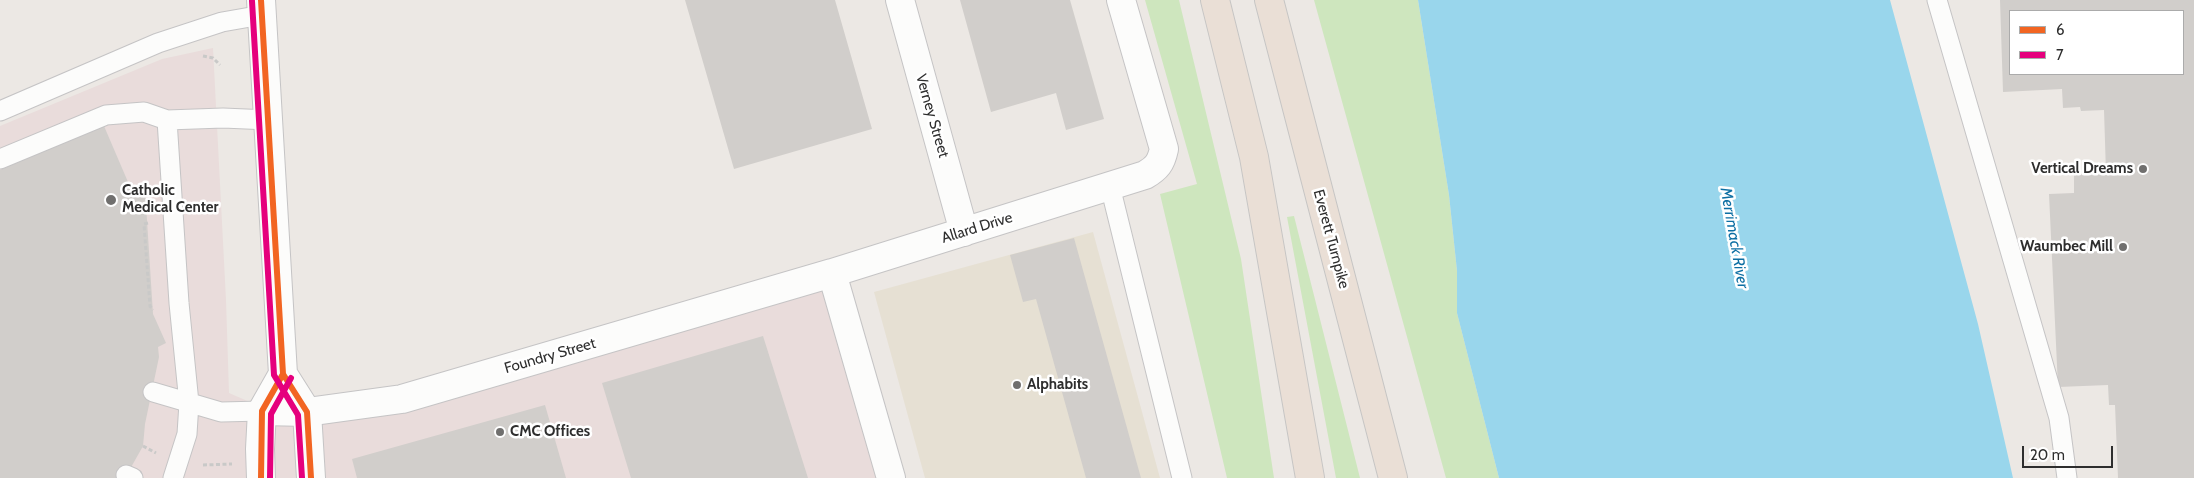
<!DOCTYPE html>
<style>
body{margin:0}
#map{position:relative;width:2194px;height:478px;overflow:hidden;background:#ece8e4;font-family:Cabin,sans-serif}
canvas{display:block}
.legend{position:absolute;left:2009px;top:10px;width:175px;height:65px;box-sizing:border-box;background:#fff;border:1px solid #ababab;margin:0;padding:6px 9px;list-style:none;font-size:15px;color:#2e2e2e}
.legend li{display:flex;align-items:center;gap:10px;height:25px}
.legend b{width:25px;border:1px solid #ababab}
.scale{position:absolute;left:2022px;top:446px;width:91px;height:22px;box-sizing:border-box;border:2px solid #2e2e2e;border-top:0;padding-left:6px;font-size:15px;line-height:18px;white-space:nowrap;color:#2e2e2e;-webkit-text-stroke:4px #fff;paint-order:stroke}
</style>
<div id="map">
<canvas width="2194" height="478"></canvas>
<ul class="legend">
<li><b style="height:6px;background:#f26522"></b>6</li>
<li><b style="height:6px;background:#e5007d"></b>7</li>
</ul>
<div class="scale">20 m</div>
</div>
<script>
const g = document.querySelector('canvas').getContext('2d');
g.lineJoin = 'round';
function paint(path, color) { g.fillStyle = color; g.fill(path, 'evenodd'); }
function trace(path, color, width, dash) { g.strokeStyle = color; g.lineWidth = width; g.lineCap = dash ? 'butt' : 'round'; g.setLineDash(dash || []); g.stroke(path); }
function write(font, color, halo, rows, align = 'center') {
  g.font = font + ' Cabin,sans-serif'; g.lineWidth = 5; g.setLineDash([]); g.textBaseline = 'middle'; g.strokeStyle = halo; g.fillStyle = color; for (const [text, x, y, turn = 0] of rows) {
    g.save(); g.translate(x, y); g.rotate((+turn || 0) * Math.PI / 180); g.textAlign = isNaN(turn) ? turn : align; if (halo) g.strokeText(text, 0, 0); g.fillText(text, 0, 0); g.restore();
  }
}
paint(new Path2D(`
 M1093,232L1160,478H925L874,292Z`), '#e6e0d3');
paint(new Path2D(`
 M213,48L226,300L229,393L308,427L832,273L891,478H0V126L162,59Z`), '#e9dcdb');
paint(new Path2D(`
 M1145,0H1179L1241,259L1274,478H1227L1160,194L1197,184Z
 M1314,0H1418L1449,195L1457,271V313L1499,478H1446Z
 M1294,216L1360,478H1336L1287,217Z`), '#cee6be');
paint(new Path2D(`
 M1418,0H1890L1978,324L2013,478H1499L1457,313V271L1449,195Z`), '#99d6ec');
paint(new Path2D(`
 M685,0H835L872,129L734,169Z
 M960,0H1070L1104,119L1066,130L1056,93L991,112Z
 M2000,0H2194V478H2118L2115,405H2109L2108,385L2058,387L2049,194L2074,193V175L2106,173L2104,110L2081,111L2080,107L2063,108L2062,89L2003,92ZM2010,11H2183V74H2010Z
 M104,126L131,189H145L153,314L166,343L158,347L159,357L145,424L143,446L125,478H0V170Z
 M1074,238L1141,478H1086L1036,299L1023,302L1010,255Z
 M763,336L808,478H631L602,383Z
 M545,405L566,478H357L352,459Z`), '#d1cecb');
const service = new Path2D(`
 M1937,0L2059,418L2067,478
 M0,111L158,43L222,22L262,15
 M0,159L106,115L144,112L167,120
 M1110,186L1182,478
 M153,392L221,412L262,411
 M126,475L133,478
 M173,478L187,434L189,403L179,303L167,120L223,118L269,120`);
const minor = new Path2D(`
 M900,0L964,232
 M262,411L307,412L402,399L832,273
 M891,478L832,273L1145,175C1157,168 1161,163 1164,149L1121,0`);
const secondary = new Path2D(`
 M261,0L283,374L307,412L311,478
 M261,478L260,449L262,411L283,374`);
const motorway = new Path2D(`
 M1215,0L1254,157L1310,478
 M1269,0L1393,478`);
trace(service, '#c5c4c5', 21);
trace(minor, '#c5c4c5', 30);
trace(secondary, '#c5c4c5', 30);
trace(motorway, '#c6c5c4', 30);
trace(new Path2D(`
 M203,56L213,58L220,65
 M148,223L144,224L150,306L153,310
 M143,446L156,453
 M203,465L232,464`), '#c9c9c8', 3, [4, 2.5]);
trace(service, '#fcfcfb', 19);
trace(minor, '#fcfcfb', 28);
trace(secondary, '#fcfcfb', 28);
trace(motorway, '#eadfd6', 28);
trace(new Path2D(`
 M261,0L283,374L307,412L311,478
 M261,478L262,411L283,374`), '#f26522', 6);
trace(new Path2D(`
 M252,1L274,375L298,415L302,478
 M270,478L271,414L291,378`), '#e5007d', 6);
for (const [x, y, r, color] of [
 [2143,169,5,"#706f6e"],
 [111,200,6,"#706f6e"],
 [2123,247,5,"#706f6e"],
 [1017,385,5,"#706f6e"],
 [500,432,5,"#706f6e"]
]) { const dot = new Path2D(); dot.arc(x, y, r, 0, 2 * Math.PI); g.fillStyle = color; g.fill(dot); trace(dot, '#fff', 2); }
write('15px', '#2e2e2e', '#fff', [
 ["Verney Street",932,116,74],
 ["Allard Drive",977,228,-17],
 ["Everett Turnpike",1331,239,75],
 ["Foundry Street",550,356,-16]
]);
write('bold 15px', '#2e2e2e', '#fff', [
 ["Vertical Dreams",2133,169,"right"],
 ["Catholic",122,191],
 ["Medical Center",122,208],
 ["Waumbec Mill",2113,247,"right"],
 ["Alphabits",1027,385],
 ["CMC Offices",510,432]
], 'left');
write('italic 16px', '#0d6fa3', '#fff', [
 ["Merrimack River",1734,238,80]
]);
</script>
